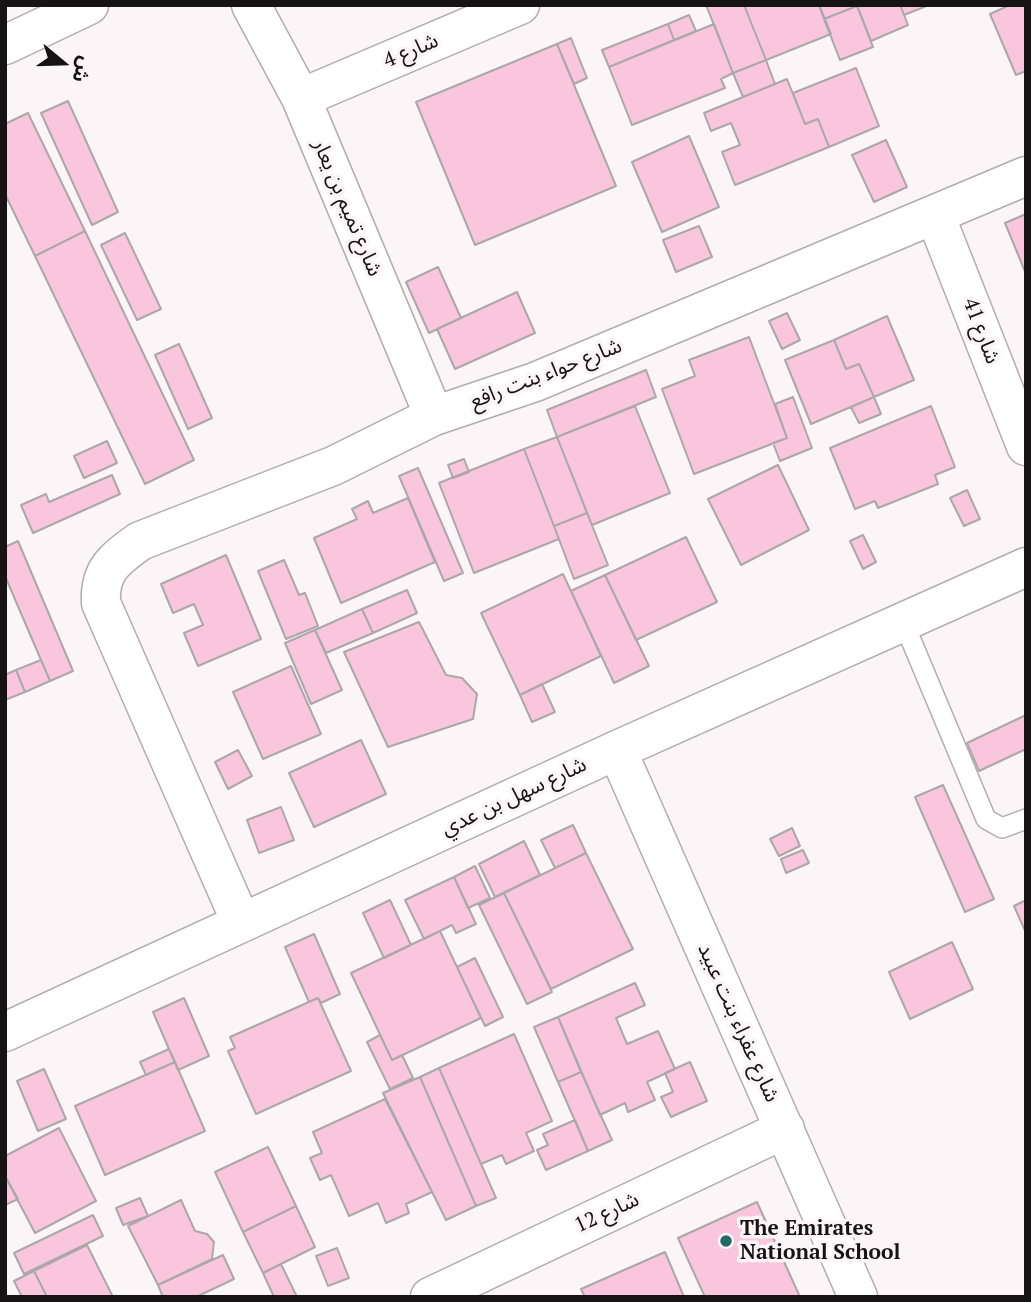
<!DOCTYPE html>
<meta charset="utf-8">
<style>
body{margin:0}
#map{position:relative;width:1031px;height:1302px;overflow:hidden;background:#fbf5f7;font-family:"PT Serif","Noto Sans Arabic",serif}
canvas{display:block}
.frame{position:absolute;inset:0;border:7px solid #151314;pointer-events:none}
.north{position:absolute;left:28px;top:28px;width:70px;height:70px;-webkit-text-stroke:5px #fbf5f7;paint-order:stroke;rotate:109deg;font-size:19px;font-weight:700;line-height:28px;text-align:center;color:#151314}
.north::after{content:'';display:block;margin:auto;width:24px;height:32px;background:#151314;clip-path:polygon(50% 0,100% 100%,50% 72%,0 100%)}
</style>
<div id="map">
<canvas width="1031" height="1302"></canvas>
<div class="frame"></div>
<div class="north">ش</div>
</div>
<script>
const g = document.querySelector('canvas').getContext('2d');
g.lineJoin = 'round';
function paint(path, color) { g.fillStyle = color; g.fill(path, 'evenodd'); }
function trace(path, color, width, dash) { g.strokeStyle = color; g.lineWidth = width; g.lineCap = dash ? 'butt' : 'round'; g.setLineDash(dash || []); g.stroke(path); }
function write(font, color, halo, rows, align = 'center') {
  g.font = font + ' "PT Serif","Noto Sans Arabic",serif'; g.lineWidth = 7; g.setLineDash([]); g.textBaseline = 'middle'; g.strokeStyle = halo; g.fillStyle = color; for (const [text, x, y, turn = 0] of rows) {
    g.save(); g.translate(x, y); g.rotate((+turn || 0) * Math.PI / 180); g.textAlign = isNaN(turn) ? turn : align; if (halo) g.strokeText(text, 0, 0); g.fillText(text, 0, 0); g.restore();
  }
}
const building = new Path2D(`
 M706,5H744L766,60L733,73Z
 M744,5H819L831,34L766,60Z
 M819,5H857V6L824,19Z
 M900,5L908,25L871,41L857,5Z
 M900,5H929L904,15Z
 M1010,5H1026V71L1016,75L990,14Z
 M857,6L873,47L840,60L824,19Z
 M689,15L696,31L674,40L668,24Z
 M668,24L674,40L609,67L602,50Z
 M714,24L733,73L721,79L725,88L632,125L609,67Z
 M571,38L587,78L574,84L557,44Z
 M557,44L616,186L475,245L416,102Z
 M766,60L775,84L743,97L733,73Z
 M856,68L879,126L829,147L818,119L805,124L793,93Z
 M787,79L805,124L818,119L829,147L735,185L722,152L740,145L731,123L711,131L704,113Z
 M68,101L118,212L92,225L41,113Z
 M28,113L85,231L35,256L5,194V124Z
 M689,136L719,207L662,232L632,162Z
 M886,140L907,187L874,202L852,155Z
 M1026,214V274L1005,223Z
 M699,226L712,257L676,272L663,240Z
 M85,231L194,460L145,484L35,256Z
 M125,233L161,309L137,320L101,245Z
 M438,267L461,318L429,333L406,282Z
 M517,292L535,333L455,369L437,329Z
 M787,313L800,340L782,349L769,321Z
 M887,316L914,380L874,397L859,364L846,369L834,340Z
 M749,337L787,438L694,474L662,389L695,376L689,360Z
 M834,340L846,369L859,364L874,397L811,424L785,360Z
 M179,344L212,418L188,429L155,355Z
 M646,370L656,397L557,437L547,410Z
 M793,397L812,448L780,461L773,443L787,438L775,404Z
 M874,397L881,414L859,423L851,407Z
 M635,406L670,493L592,525L557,437Z
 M931,406L955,467L935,475L938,484L878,508L875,501L855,509L830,448Z
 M557,437L587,513L554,526L524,449Z
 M107,441L117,463L84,478L74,456Z
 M524,449L559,539L474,573L439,483Z
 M464,459L469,472L453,478L448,465Z
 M778,465L809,530L741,565L708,499Z
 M418,468L463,573L444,581L399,476Z
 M112,475L120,494L33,533L21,505L46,494L49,502Z
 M967,490L980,519L964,526L950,498Z
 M408,498L435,562L341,603L314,538L357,519L352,509L368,501L373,513Z
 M587,513L608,565L574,579L554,526Z
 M863,535L876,562L863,569L850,541Z
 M686,537L717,602L636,640L605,575Z
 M18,541L73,671L50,681L5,576V547Z
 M226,555L261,639L198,666L184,633L203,625L194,604L173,613L161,584Z
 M284,560L299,595L305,593L318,626L286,639L258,571Z
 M563,574L601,656L520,695L481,613Z
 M605,575L649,666L614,683L571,591Z
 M407,590L417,613L373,633L362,609Z
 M362,609L373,633L326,653L315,630Z
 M419,622L446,675L462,678L477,694L473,719L388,747L344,652Z
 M315,630L342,690L311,704L285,643Z
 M41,660L50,681L25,692L16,670Z
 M291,666L321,734L263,759L233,692Z
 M16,670L25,692L5,700V675Z
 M542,684L555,712L532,722L520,695Z
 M1026,715V749L979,771L967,743Z
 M361,740L386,794L314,827L289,773Z
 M238,750L252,776L228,789L215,762Z
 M943,785L994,899L965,912L915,797Z
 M281,807L294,840L259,853L247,820Z
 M573,825L586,853L555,868L541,840Z
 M792,828L800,846L779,856L770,839Z
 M524,841L540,875L495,897L479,864Z
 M803,850L809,863L786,873L781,859Z
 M586,853L633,949L551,989L504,893Z
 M475,866L490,898L468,908L454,877Z
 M454,877L476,924L456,933L452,925L424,939L405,900Z
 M504,893L552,992L527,1004L479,905Z
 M390,900L411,945L384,958L363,913Z
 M1026,900V933L1014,906Z
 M440,931L481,1018L392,1060L351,973Z
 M314,934L340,994L321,1003L318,998L309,1002L285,947Z
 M952,942L973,989L910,1019L889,972Z
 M475,958L503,1017L485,1026L457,967Z
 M635,983L645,1005L616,1018L627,1044L658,1031L675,1069L647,1082L655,1100L628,1112L625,1103L600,1115L558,1017Z
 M184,998L209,1056L178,1070L153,1012Z
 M318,998L351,1071L256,1114L228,1051L235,1048L230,1037Z
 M558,1017L581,1072L558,1082L534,1027Z
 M514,1034L552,1121L526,1133L534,1151L506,1164L502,1155L481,1164L439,1068Z
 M380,1035L392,1060L402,1055L413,1078L390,1089L367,1042Z
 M169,1049L175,1062L146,1075L140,1062Z
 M175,1062L205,1131L105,1175L75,1106Z
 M690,1062L707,1101L671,1117L661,1097L673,1092L665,1073Z
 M439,1068L496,1198L476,1206L420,1077Z
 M44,1069L66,1119L38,1131L17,1081Z
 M581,1072L612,1140L588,1151L558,1082Z
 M420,1077L476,1206L446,1220L383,1093Z
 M385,1099L432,1192L406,1204L409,1213L386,1223L378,1203L349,1216L331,1175L320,1180L310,1158L322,1153L313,1132Z
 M575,1120L588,1151L546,1170L537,1150L548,1145L543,1134Z
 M59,1128L96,1201L35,1233L5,1176V1156Z
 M268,1147L296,1206L243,1232L215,1172Z
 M8,1181L18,1199L5,1205V1182Z
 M140,1198L148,1216L123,1225L116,1208Z
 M181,1200L195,1231L207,1234L214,1242L212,1259L158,1285L128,1226Z
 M757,1202L800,1297H705L678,1238Z
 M296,1206L315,1247L263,1273L243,1232Z
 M93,1215L103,1236L24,1274L14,1253Z
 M87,1245L113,1297H47L34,1271Z
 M337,1248L349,1278L328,1286L316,1256Z
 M665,1252L684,1297H585L581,1289Z
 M223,1255L234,1279L196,1297H163L158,1285Z
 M281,1264L297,1297H274L263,1273Z
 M34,1271L47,1297H22L14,1281Z`);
paint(building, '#f9c6dd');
trace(building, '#aca7a9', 2);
const service = new Path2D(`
 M903,621L986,819L1002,828L1026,819`);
const minor = new Path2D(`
 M251,5L301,98L434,416
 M5,45L89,5
 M301,98L520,5
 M935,215L1026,446
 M617,750L858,1297
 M241,922L101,603C99,570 115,559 140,541L333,466L434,416L535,382L1026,176
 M5,1032L617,750L1026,567
 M430,1297L785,1129`);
trace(service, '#b1acae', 22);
trace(minor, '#b1acae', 41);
trace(service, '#fff', 19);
trace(minor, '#fff', 38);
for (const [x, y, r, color] of [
 [726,1241,7,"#206b67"]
]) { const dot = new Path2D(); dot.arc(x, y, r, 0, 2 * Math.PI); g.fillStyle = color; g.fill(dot); trace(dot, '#fbf5f7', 2.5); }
write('21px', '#151314', '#fbf5f7', [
 ["شارع 4",411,51,-23],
 ["شارع تميم بن يعار",347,208,67],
 ["شارع 41",981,331,69],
 ["شارع حواء بنت رافع",546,374,-21],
 ["شارع سهل بن عدي",514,797,-25],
 ["شارع عفراء بنت عبيد",738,1023,66],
 ["شارع 12",607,1213,-25]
]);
write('bold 21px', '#151314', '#fbf5f7', [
 ["The Emirates",740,1229],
 ["National School",740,1253]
], 'left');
</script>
